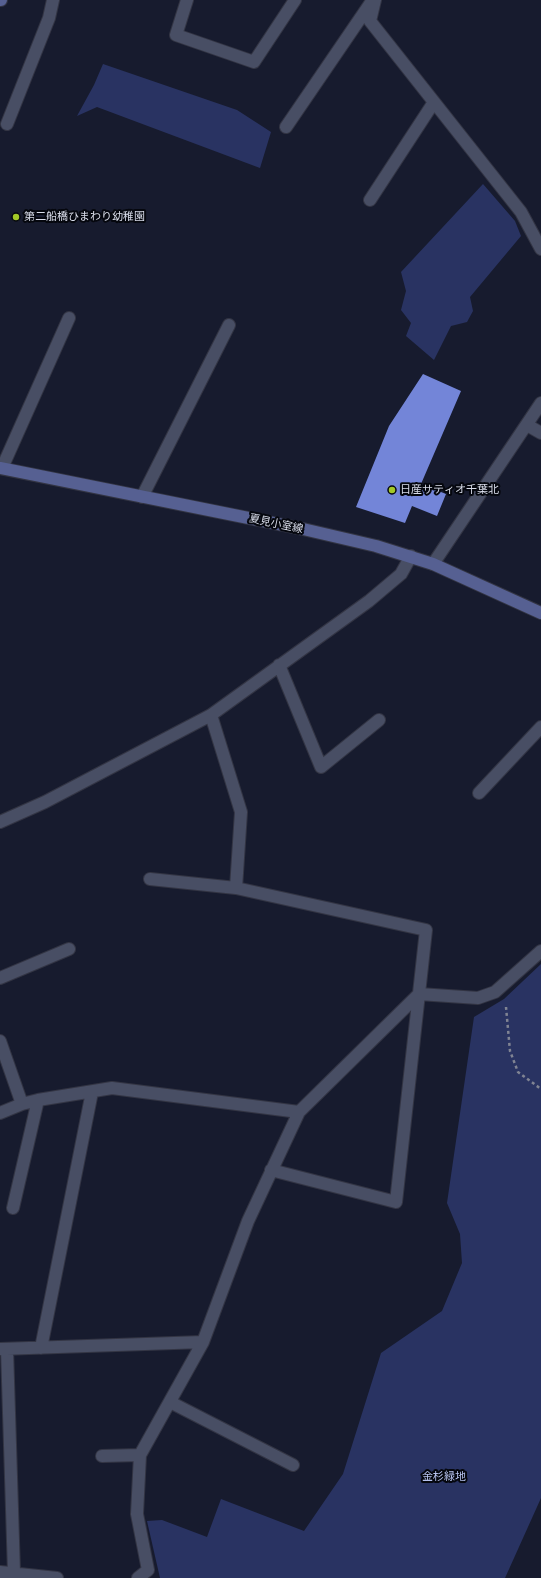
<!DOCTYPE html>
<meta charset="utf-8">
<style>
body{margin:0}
canvas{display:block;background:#171b2e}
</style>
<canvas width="541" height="1578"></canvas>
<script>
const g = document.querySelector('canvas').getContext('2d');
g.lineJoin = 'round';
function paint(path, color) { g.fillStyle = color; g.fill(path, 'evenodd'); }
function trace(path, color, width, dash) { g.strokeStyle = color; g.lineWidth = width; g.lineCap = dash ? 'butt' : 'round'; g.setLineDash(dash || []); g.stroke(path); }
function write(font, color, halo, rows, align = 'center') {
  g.font = font + ' "PT Sans","Noto Sans JP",sans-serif'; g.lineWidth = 4; g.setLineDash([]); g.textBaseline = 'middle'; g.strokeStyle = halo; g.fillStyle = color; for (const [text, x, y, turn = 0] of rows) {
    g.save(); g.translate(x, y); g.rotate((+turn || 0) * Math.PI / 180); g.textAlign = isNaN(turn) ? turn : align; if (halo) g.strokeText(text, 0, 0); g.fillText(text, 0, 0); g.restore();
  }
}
paint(new Path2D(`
 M103,64L237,110L271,132L260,168L97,107L77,116L94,85Z
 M483,184L515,221L521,236L470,297L473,311L467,322L451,326L434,360L406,336L411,323L401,310L406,291L401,272Z
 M541,964V1498L505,1578H160L147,1521L162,1520L207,1537L221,1499L304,1531L343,1474L381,1353L442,1311L462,1263L460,1234L447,1203L474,1017L504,999Z`), '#293362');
paint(new Path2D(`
 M423,374L461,391L421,484L446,494L437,516L412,506L405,523L356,507L389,426Z`), '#7385d8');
const street = new Path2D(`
 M187,0L176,35L254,62L295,0
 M375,0L370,21L521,212L541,249
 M7,124L49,18L53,0
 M286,127L372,1
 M370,200L434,102
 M527,425L541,433
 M2,468L69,318
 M142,497L229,325
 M433,564L541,403
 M279,665L321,767L379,720
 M211,715L241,812L236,888
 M479,793L541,727
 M0,822L45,802L211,715L369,601L401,574L411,556
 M150,879L236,888L426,930L396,1202L271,1170
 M0,978L69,949
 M0,1041L22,1104
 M0,1113L22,1104L38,1100L112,1088L299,1112
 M13,1208L38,1100
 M41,1348L92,1092
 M0,1349L203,1342
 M7,1349L14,1573
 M170,1402L293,1465
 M102,1456L140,1455
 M0,1572L57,1578
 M138,1578L148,1570L137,1514L140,1455L203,1342L248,1221L299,1112L419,994L478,998L495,992L541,951`);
const secondary = new Path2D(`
 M0,0H1
 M0,468L303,529L376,546L433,564L541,613`);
trace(street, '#333544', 14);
trace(secondary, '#333544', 14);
trace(new Path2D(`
 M506,1007L510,1051L518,1072L541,1089`), '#808493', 2.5, [3, 3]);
trace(street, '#484e64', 12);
trace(secondary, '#566092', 12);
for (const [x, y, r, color] of [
 [16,217,4,"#a3c927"],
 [392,490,4,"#a3c927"]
]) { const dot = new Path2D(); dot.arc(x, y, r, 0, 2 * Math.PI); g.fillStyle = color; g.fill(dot); trace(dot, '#05070e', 1.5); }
write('11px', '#d9ddea', '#05070e', [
 ["第二船橋ひまわり幼稚園",24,217],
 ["日産サティオ千葉北",400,490]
], 'left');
write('11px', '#d9ddea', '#05070e', [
 ["夏見小室線",276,524,12]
]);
write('11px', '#b7c3ef', '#05070e', [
 ["金杉緑地",444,1477]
]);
</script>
